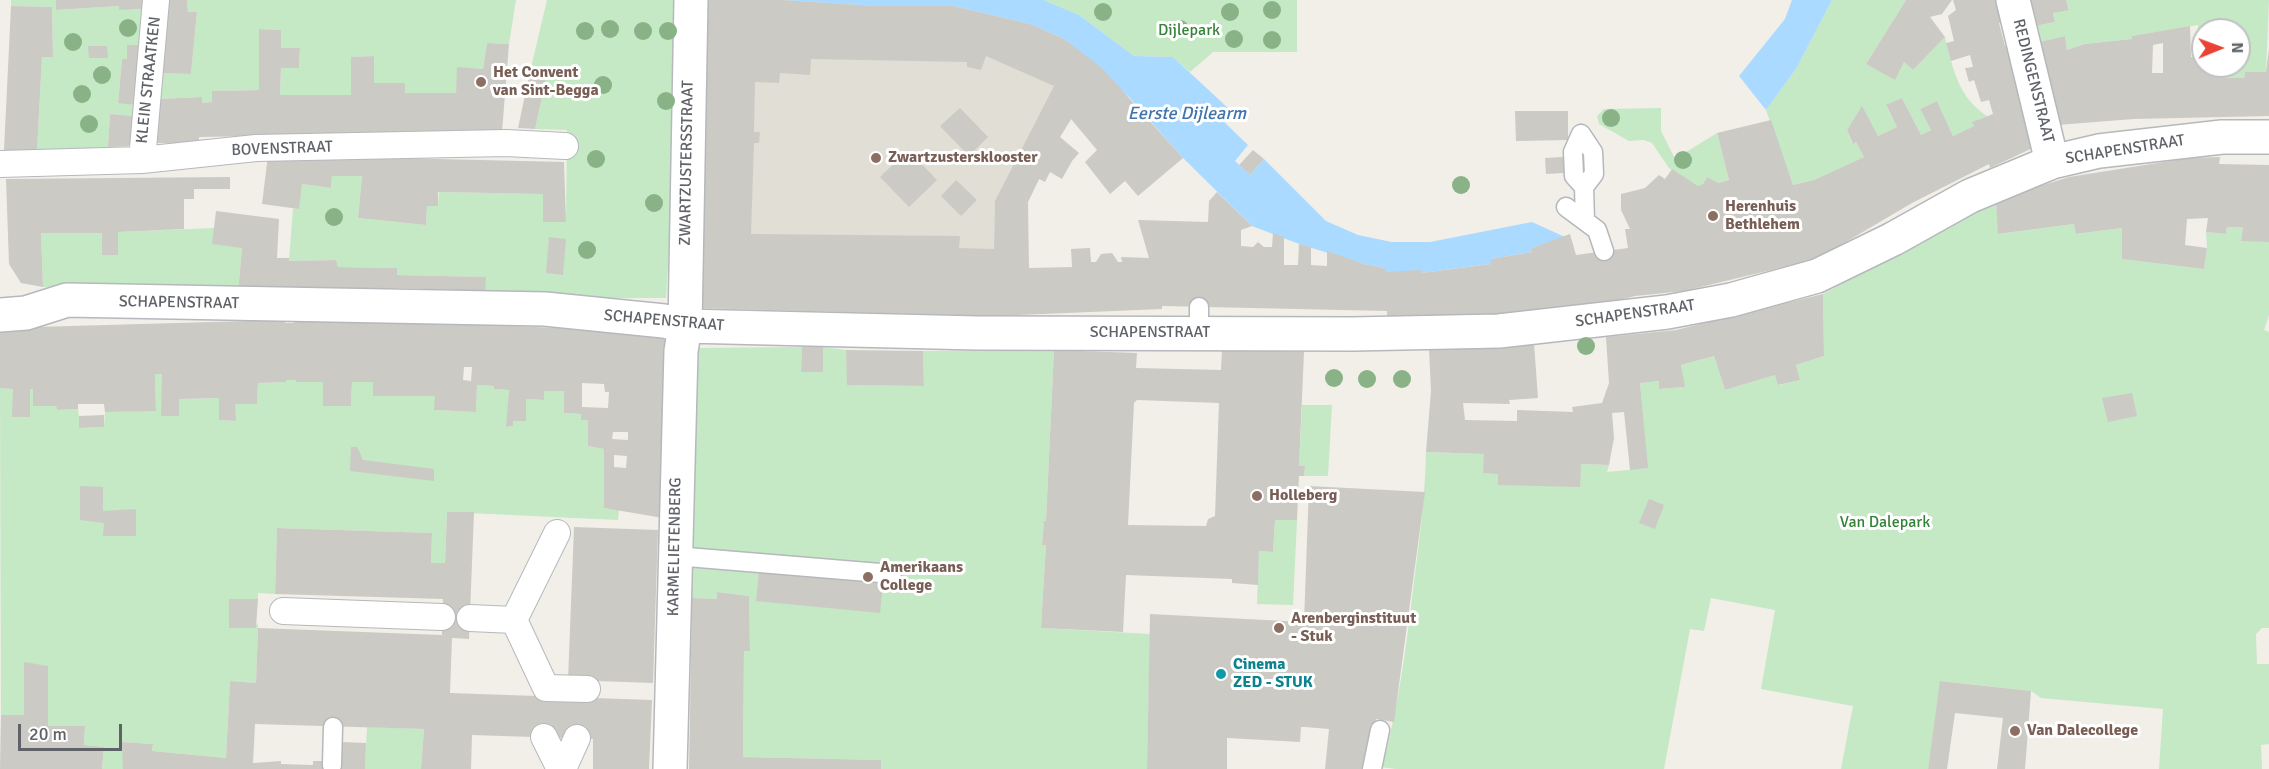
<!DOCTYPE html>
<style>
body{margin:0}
#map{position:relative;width:2269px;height:769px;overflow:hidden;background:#f1efe8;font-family:Signika,sans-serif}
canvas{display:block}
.north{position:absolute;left:2191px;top:18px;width:60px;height:60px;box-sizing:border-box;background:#fff;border:2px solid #bfc1c3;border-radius:50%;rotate:89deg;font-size:16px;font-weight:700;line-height:24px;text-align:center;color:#5f6368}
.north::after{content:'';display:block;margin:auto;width:21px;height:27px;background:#ea4335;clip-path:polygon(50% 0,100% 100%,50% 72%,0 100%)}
.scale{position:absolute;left:18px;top:724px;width:104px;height:27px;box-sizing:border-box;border:3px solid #5f6368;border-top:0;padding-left:8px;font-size:18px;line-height:21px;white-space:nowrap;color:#5f6368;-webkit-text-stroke:4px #fff;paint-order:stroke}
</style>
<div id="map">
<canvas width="2269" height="769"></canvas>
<div class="north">N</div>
<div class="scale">20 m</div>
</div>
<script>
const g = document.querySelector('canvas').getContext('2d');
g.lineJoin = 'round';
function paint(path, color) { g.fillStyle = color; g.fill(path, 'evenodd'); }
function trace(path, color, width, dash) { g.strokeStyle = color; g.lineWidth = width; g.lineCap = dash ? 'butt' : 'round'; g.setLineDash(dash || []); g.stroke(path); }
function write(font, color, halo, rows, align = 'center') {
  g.font = font + ' Signika,sans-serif'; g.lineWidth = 6; g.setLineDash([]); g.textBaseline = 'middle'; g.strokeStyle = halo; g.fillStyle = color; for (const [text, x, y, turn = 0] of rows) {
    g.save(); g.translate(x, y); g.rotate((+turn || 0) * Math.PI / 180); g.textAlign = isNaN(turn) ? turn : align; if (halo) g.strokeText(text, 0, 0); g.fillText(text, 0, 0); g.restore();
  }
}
paint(new Path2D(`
 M707,0H782L874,6H953L1030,24L1064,39L1103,69L1060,137L1028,202H995L994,316L699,308Z`), '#e1ded6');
paint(new Path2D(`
 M11,0H56L57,10L119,6L150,8L140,59H122L118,102L136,105L135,116L110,114L108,147L37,151L42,57H53L52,7L11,6Z
 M187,0H516L509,44L487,43L483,69L458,68L456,93H405V83H374V56L352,57L351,95H280L281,68H299L300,49L281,48V30L260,29L259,90L213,91L212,102L202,103V97L158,99L161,73L191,74L197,13L188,12Z
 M547,0H674L671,218L666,298H589L485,291V277L397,275V268L338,267L336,260L289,261L293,208L298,209L302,184L331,188L332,176H362L358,218L426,225L427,206H438L439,192L543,194V221L566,222L567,130L535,129L546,79L529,76Z
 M1044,0H1297V52H1213L1190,72L1173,57L1134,56L1079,15Z
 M1832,0H1906L1866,64L1895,79L1904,62L1913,70L1945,37C1953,69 1958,97 1987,116L1973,122L1974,126L1953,136L1937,101L1920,109L1931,130L1921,135L1902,98L1886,106L1897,127L1878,136L1862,107L1847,130L1852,143L1856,142L1864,157L1814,180L1793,185L1766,110L1796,69Z
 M2066,0H2269L2266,72H2245L2244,78H2219L2220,66H2239V30H2203V37H2198V25L2132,36V39L2084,44L2067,50L2065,36L2039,42L2035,26L2055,22L2053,13L2069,9Z
 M1661,108V131L1675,159L1717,133L1729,180L1719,183L1707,177L1703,184L1698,186L1669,168L1652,143L1644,140L1629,141L1599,124L1597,116L1604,109Z
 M1996,201L1999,234L2074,224L2077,234L2122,228L2123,259L2204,269L2207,248L2206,232L2226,234L2227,227H2243L2241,240L2269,242V315L2264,330L2269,332V628H2262L2256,634L2257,664H2269V744L2261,745L2262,769H2159L2163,709L2041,698L2031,691L1941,681L1928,769H1841L1853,706L1761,689L1775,610L1711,598L1704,631L1690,629L1664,769H1396L1382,767C1398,709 1406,650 1413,590C1419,544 1425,499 1426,452L1484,454L1498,474V485L1581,464L1609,465L1607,472L1647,468L1640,383L1659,381V389L1684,387L1681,365L1714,356L1725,390L1775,375L1779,385L1800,380L1796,365L1824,356L1823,294Z
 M214,228L242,248L238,292L43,287L41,233H102V255H117L118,232Z
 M802,347L801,372H823V347L846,350L848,385L924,386L923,351L1054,350L1046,521L1044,522L1042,545H1046L1041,628L1150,634L1147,769H881V760L743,757L744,651L750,650L749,596L717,592V599L692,598L697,348Z
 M155,374H162V416L179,399L219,398V420L235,421V404H257L258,383L285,382L286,380H296V382H323V406H351L352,382H373V396H435V410L476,412L477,385L494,386V389L509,390L507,427L513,426V421H526V399L544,400V391H564V413L581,414V420H588V446L604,449V508L619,510L618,520L447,512L445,563H431L432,533L277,528L275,594L258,593V599H229V628H255L258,622V628L256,683L230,681L226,758L152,751L153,744L123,742V769H102L104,747L84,745L85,726H48V666L24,715H1L0,388L33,389V406H56L57,410L78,409L80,428L104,427L105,412L156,410Z
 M1302,405H1332L1328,476H1304L1305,466H1299Z
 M1275,520H1297L1293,605L1257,604L1259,551L1273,552Z
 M367,727L424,729L421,769H365Z`), '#c5e8c5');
paint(new Path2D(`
 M782,0H1044L1079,15L1134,56L1173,57L1228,108L1219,117L1248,145L1235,161L1250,175L1264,159L1326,221L1358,235L1392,242H1430L1532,222L1565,237L1532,248V252L1491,259V264L1421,273L1385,272V268L1364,264L1299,244L1252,226L1183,158L1130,98L1064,39L1030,24L953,6H874Z
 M1792,0H1832L1796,69L1766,110L1739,76L1785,19Z`), '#aadaff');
paint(new Path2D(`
 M56,0H149L150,8L119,10V6L56,10Z
 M166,0H187L188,12H197L191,74L161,73Z
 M707,0H782L874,6H953L1030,24L1064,39L1103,69L1183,158L1138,196L1125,181L1110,194L1085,162L1097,150L1071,119L1060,137L1079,153L1072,161L1062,179L1050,172L1045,182L1039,179L1028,202L1029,268L1072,267L1071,249L1090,248L1091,262H1096L1101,254L1112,253L1118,262H1122L1121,257L1149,258L1138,220L1208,222L1209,201L1217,192L1252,226L1241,230V246L1253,247L1258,242L1264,247H1272L1273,233L1284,237V265H1298L1299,244L1311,247V265L1327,266V251L1364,264L1385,268V272L1421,270V273L1491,264V259L1532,252V248L1570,234L1576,255L1628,248L1625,229H1630L1621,210V194L1645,188L1659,175L1665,179L1672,169L1698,186L1703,184L1707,177L1719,183L1729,180L1717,133L1771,120L1793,185L1814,180L1864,157L1856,142L1853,144L1847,130L1862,106L1878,136L1897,127L1886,105L1902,98L1921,135L1931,130L1920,109L1937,101L1953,136L1974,126L1972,122L1993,114L1989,100L1981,102L1974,80L1969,82L1965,68L1973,67L1970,55L1951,61L1946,43L1954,41L1948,16L1956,10L1953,0H1996L2003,22L1999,23L2005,46L2009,45L2037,146L1990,168L1989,164L1912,203L1817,259L1684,291L1635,296L1611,302L1497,314L1426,317L1423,314L1421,317L1403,318L1401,316L1387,317V311L1162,306V309L994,316L699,308ZM986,56L1054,86L995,201L994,249L959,248L960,236L751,234L754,143H759L760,132H754L755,82L779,83L780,73L810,75L811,59L967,62V67L981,70Z
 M1906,0H1952L1942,14L1930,17L1945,37L1913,70L1904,62L1895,80L1866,64Z
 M2029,0H2066L2069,10L2053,13L2055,22L2035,26Z
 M11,6L52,7L53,57H42L37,151L4,150Z
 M2190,26L2191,57H2197L2198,32H2203V66H2220L2219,78H2244L2245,72H2266L2269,49V116L2134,119L2057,125L2039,42L2065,36L2067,50L2084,44L2132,39V36ZM2163,43V73H2152L2153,45Z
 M259,29L281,30V48H300L299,68H281L280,95H351V57L374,56V83H405V93H456L457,67L483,69L487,43L509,44L502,132L199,137V143H154L158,99L202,97V103L212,102V91L259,90Z
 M127,45H143L136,105L118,103L122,59H127Z
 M88,46H107L108,58H89Z
 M529,76L546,79L535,129L518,128Z
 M960,108L988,137L969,156L940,126Z
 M1515,111H1568V140L1516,141Z
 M110,114L135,116L132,143L128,146L108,147Z
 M908,150L937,180L909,207L880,177Z
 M1253,150L1264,159L1250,175L1239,165Z
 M268,155L564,162L566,222H543V194L438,192V206H427L426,225L358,218L362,176H332L331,188L302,184L299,209L262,204Z
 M1563,157L1564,173L1546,174L1545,158Z
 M2220,157L2219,164L2269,165V242L2241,241L2243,227H2227L2226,234L2206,232L2208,218L2187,219L2185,245L2207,248L2204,269L2122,259V228L2076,234L2074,224L1998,234L1996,201L2013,197L2015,194L2069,177L2189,158Z
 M230,177V189H194V199H184V229L118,232V255H102V233H41L43,287L21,283L9,264L6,179Z
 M956,180L977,200L961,216L941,196Z
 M216,211L279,219L277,258H289V261L336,260L338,267L397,268V275L486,277L485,291L397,288L238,292L242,248L212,244Z
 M549,237L566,239L563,275L546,273Z
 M1823,294L1824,356L1796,365L1800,380L1778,385L1775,375L1725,390L1714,356L1681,365L1685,387L1659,389V381L1640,383L1648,468L1630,470L1624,412L1612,413L1614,438L1609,465L1581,464L1580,487L1498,485V474L1483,473L1484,454L1426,452L1431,391L1429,350L1534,343L1538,398L1509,400L1510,404L1463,403L1465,420L1517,421V410L1573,412L1572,407L1602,403L1609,383L1606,337L1676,330Z
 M284,320L285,323H294L295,320L421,322L582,329L661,336L665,340L663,518L604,508V449L588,446V420H581V414L564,413V391H544V400L526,399V421H513V426L506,427L509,390L494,389V386L477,385L476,412L434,410L435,396H373V382H352L351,406H323V382H296V380H286V382L258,383L257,404H235L236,421L219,420V398L179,399V416H161L162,374H155L156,411L105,412L104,404H78V409L57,410L56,406H33V389H30V417H12L13,389L0,388V328ZM464,367H472L471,381L463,380ZM582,383L604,384L605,392H609L608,408L582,407ZM613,432H628V440L612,439ZM614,455L627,456L626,468L614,467Z
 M802,347H823V372H801Z
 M1222,349L1304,352L1299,466H1305L1304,476H1299L1297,520H1275L1273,552L1259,551L1258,585L1232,583V579L1126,575L1123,632L1041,628L1046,545H1042L1044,521H1046L1054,350L1137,353L1136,368L1221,370ZM1137,400L1219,403L1215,516L1208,519L1206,526L1128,525L1134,403Z
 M846,350L923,351L924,386L847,385Z
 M2132,393L2137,416L2108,422L2102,398Z
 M104,415V427L79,428V416Z
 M351,447H357L363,460L434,469V481L350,471Z
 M80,486L103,487V511L136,509V536H103L104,523L80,520Z
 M1309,486L1425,492L1394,722L1376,719L1366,769H1325L1329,729L1305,727H1301L1300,742L1227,738V769H1147L1150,614L1304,622Z
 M1649,499L1664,505L1655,529L1639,523Z
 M447,512H474L469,639L452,638L450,693L652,700L649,769H593V739L472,735L471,769H421L424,729L255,724L253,763L281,761V764L313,765V761H323V764L341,766L342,742L366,743L365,769H123L122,742L153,744L152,751L226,758L230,681L256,683L258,628L442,635L443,599L275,594L277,528L432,533L431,563H445Z
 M574,527L658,530L653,683L568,680Z
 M759,572L883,584L880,613L756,601Z
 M717,592L749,596L750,651H744L743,757L881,760V769H689L692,598L717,599Z
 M229,599H258L256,628H229Z
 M24,662L48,666V726H85L84,745L104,747L102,769H0L1,715H24Z
 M1940,681L2031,691L2025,769H1997L2003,718L1955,713L1947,769H1928Z`), '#cccac5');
const service = new Path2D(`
 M1581,134L1593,152L1594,174L1584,187L1585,221
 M1581,134L1573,152L1574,176L1584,187
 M1566,207L1597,230L1604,251
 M1199,333V307
 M675,556L892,574
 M332,765L333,727
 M1372,769L1380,730`);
const pedestrian = new Path2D(`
 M142,160L156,0
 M0,164L142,160L256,148L506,143L565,146
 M283,611L442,617
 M470,618L514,620L546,688L587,689
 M514,620L557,533
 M544,737L560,769
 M563,769L577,738`);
const minor = new Path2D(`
 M2013,0L2052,162
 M0,315L26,313L67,300L545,309L664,321L685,326L977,333L1353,334L1499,331L1667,312L1731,300L1817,276L1893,239L1970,196L2052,162L2099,151L2222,137H2269
 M670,769L681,351L685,326L691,0`);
trace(service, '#b5b8bc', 21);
trace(pedestrian, '#b5b8bc', 28);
trace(minor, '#b5b8bc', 36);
trace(service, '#fff', 18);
trace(pedestrian, '#fff', 26);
trace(minor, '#fff', 33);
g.fillStyle = '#89b387';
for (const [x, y] of [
 [1272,10],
 [1103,12],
 [1230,12],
 [128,28],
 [610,29],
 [1180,29],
 [585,31],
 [643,31],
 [668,31],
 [1234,39],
 [1272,40],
 [73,42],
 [102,75],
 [603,85],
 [82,94],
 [666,101],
 [1611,118],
 [89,124],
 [596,159],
 [1683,160],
 [1461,185],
 [654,203],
 [334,217],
 [587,250],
 [1586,346],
 [1334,378],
 [1367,379],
 [1402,379]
]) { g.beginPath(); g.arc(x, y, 9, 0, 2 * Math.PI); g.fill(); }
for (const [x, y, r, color] of [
 [481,82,6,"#8d6e63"],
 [876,158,6,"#8d6e63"],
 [1713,216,6,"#8d6e63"],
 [1257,496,6,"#8d6e63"],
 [868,577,6,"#8d6e63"],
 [1279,628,6,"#8d6e63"],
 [1221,674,6,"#0f9aa8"],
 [2015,731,6,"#8d6e63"]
]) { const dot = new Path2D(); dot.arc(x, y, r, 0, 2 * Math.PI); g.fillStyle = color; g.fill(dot); trace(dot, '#fff', 2); }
write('16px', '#348238', '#fff', [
 ["Dijlepark",1189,31],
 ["Van Dalepark",1885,523]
]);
write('bold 16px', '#785e54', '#fff', [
 ["Het Convent",493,73],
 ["van Sint-Begga",493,91],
 ["Zwartzustersklooster",888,158],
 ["Herenhuis",1725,207],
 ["Bethlehem",1725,225],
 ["Holleberg",1269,496],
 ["Amerikaans",880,568],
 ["College",880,586],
 ["Arenberginstituut",1291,619],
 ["- Stuk",1291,637],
 ["Van Dalecollege",2027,731]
], 'left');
write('16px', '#5f6368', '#fff', [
 ["KLEIN STRAATKEN",149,80,-84],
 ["REDINGENSTRAAT",2033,81,76],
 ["BOVENSTRAAT",282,149,-2],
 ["SCHAPENSTRAAT",2125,150,-9],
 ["ZWARTZUSTERSSTRAAT",687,163,-89],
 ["SCHAPENSTRAAT",179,303,1],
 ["SCHAPENSTRAAT",1635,314,-8],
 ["SCHAPENSTRAAT",664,321,5],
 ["SCHAPENSTRAAT",1150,333],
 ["KARMELIETENBERG",675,547,-89]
]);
write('bold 16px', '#0d838f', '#fff', [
 ["Cinema",1233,665],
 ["ZED - STUK",1233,683]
], 'left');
write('italic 18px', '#4174aa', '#fff', [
 ["Eerste Dijlearm",1187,114]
]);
</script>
